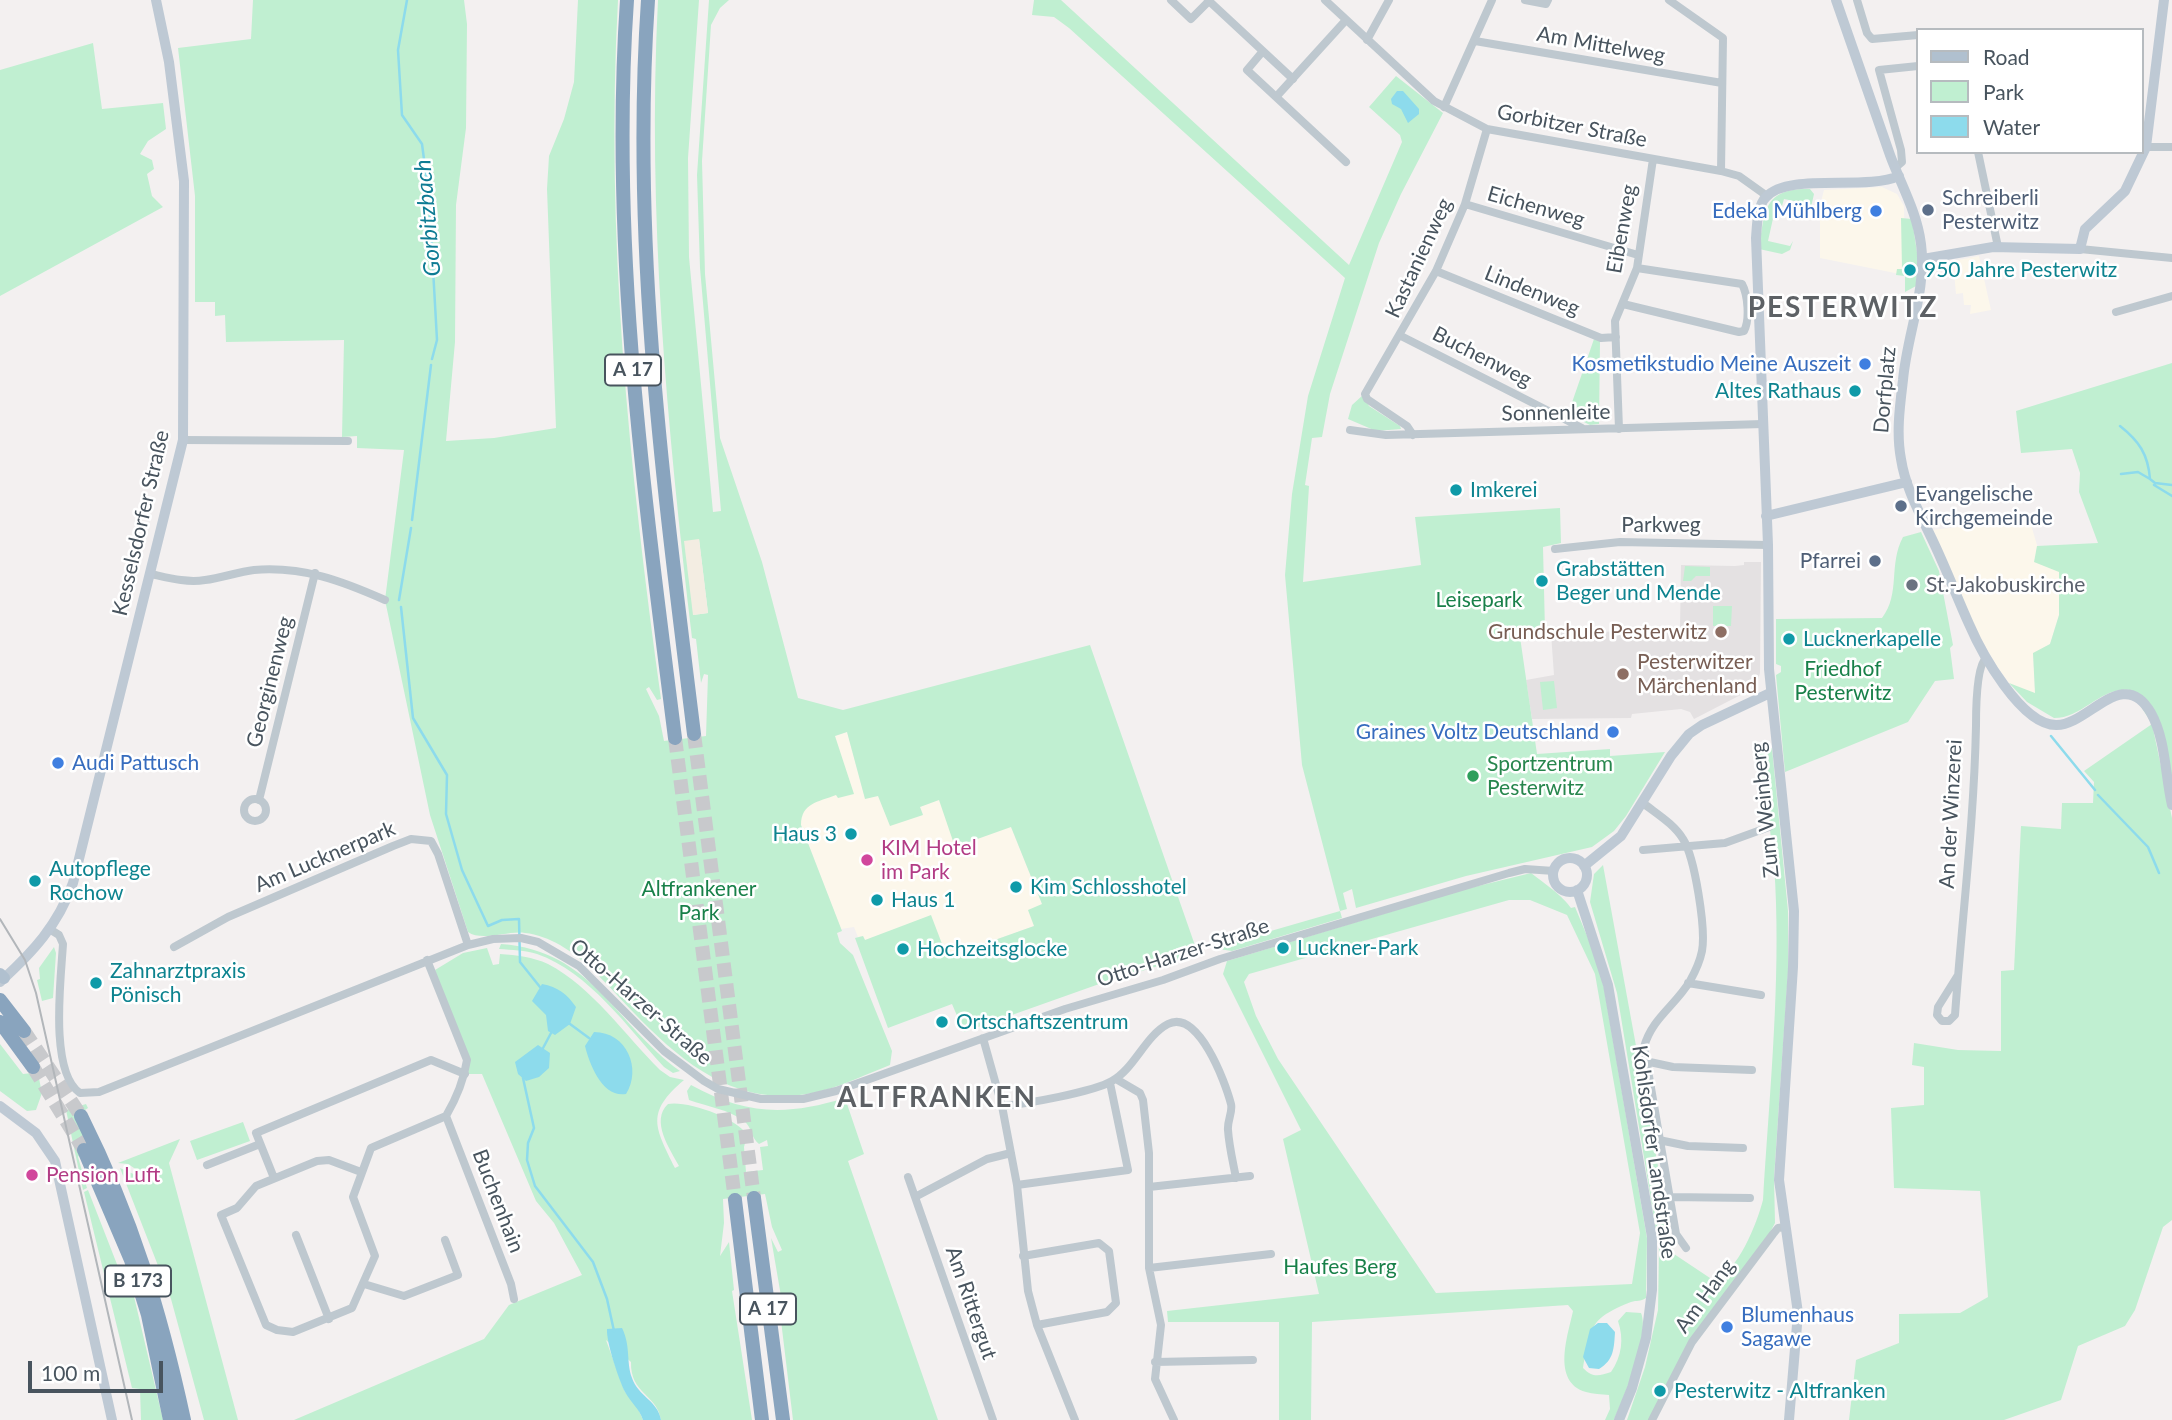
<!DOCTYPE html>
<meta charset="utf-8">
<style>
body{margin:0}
#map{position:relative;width:2172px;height:1420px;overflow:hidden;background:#f3f0f0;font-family:Lato,sans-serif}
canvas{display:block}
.legend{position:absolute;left:1916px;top:28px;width:228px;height:126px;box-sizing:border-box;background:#fff;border:2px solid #b6bbbf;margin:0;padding:9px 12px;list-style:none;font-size:21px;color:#48545e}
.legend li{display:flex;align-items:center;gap:14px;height:35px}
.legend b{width:35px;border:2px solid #b6bbbf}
.scale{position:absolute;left:28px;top:1361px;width:135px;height:32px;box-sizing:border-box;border:4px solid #48545e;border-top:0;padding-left:9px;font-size:21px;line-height:24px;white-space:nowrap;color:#48545e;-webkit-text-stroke:5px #fff;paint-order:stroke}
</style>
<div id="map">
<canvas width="2172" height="1420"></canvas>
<ul class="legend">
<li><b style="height:9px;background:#b0c0cf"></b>Road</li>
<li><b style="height:19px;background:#c0efd1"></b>Park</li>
<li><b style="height:19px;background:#8ddbec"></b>Water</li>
</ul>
<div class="scale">100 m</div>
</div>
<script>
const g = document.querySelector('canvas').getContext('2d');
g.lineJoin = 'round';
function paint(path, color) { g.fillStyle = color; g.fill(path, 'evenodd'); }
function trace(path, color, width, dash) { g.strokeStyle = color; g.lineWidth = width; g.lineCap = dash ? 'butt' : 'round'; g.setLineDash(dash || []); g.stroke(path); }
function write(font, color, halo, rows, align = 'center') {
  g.font = font + ' Lato,sans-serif'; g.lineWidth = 5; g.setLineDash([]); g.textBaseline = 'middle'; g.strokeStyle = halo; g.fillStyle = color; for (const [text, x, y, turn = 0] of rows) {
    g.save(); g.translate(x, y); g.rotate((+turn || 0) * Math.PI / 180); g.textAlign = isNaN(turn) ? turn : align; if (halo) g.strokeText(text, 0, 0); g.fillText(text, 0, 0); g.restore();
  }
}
paint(new Path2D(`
 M1882,187L1897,194L1904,206L1905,275L1820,258V206L1824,190Z
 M1979,256L1991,310L1970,314L1971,305H1964L1963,293L1956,294L1953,261Z
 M2029,518L2037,545L2035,562L2059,571V615L2050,644L2033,654L2035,694L2009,683L1997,666L1975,629L1933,530Z
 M847,732L865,798L878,796L923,814L920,807L939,799L1011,827L1042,904L1034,926L947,957L931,916L865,940L863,936L858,937L854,927L841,929L801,825V814L842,764L835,736Z`), '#fcf7eb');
paint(new Path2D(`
 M1744,562H1761L1760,673L1756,687L1694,719L1690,712L1681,709L1632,714L1631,718L1532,719L1526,680L1554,675L1551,633L1680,630L1681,565L1735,566L1744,565Z`), '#e4e1e2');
paint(new Path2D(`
 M253,0H464L467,24L466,128L456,205L455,342L446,441L494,438L556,428L547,189L549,156L564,119L574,82L578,0H618C605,234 629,467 661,699L657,700L649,687L646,689L659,716L664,741L706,736L708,675L704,674L701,683L696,639L692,638C667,425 647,214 658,0H699L688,158L689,257L713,512L721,511L700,268L697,175L709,0H729L720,8L711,25L702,161L705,274L720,438L762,562L798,698L843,710L1090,645L1198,954L1102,983L964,1032L952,1004L888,1028L855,938L863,936L865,940L931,915L947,957L1034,926L1028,910L1042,904L1011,827L955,847L939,800L920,807L923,815L890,826L878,796L865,799L847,732L835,736L854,794L838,798L836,795C818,802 801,803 801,825L842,931L837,933L840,943L853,955L892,1051L890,1065C869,1073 847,1084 825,1090C744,1113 686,1067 634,1013C611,989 589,962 560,945C549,939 537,934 525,933C509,930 482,942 468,932L430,815L385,600L404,450L357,448V436L342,437L344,340L226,342L225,315L215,316V302H195V196L178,48L251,39ZM699,539L708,613L693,615Z
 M1034,0H1061L1349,265L1402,142L1400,135L1369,107L1396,76L1443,113L1401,194L1379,243L1330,394L1322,437L1312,438L1305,485L1309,486L1303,582L1421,565L1415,517L1560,508L1561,543L1543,547L1545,631L1520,637L1537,754L1610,749V756L1665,752L1626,816L1614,831L1592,847L1466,876L1356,908L1352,889L1343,893L1347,909L1340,911L1342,918L1232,951L1212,948L1340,911L1302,765L1285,575L1292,494L1308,396L1345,278L1069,28L1054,17L1032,15Z
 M93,43L102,109L163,103L166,129L148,141L140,154L152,160L154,169L147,174L152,196L163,207L0,296V70Z
 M1810,189L1814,194L1810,212L1802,215L1799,202L1784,199L1782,206L1776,205L1768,241L1790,246L1793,241L1790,250L1782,254L1759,249C1765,211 1763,188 1810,189Z
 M1901,218L1912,219L1918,259L1916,286L1905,292V276L1896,275L1897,269H1902Z
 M1594,339L1600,341L1599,424L1590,425L1568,414Z
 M2172,363V784L2164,742L2130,690C2101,686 2083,718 2054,718L2027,702L2009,683L2035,693L2033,653L2050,644L2059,615V572L2034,562L2037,546L2098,543L2079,492L2080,473L2072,449L2021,453L2016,411Z
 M1363,395L1369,406L1400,426L1401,429L1376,431L1348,419L1352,405Z
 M1921,532L1939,571L1953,645L1950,648L1954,679L1935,681L1908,722L1785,772L1776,675L1781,672V666L1776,664V619L1882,618C1901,593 1888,565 1903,537Z
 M1685,566L1710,567V576H1696L1691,581H1683Z
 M1713,606H1732L1731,626H1713Z
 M1554,681L1557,708L1543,710L1540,682Z
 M2152,724L2172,818V1220L2163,1227L2135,1310L2125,1326L2078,1346L2061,1400L2004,1420H1849L1856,1360L1899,1343V1314L1960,1313L1988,1297L1980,1191L1894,1188L1891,1108L1924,1105V1067L1912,1065L1914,1043L1958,1050L2001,1051V971L2014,970L2021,826L2061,829L2062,803H2093L2094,782L2084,771Z
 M1772,748L1788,911V972L1774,1178L1775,1223L1767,1238L1710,1312L1650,1420H1627L1645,1367L1658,1310L1659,1249L1617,993L1590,902L1594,874L1603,865L1674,1254L1713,1280C1738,1273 1757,1223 1763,1200C1769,1102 1779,1001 1776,903C1775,852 1766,801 1758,750Z
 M1531,873C1543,882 1564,897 1571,908L1575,907L1595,955L1604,988L1647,1238L1646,1298C1640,1302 1637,1300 1631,1302C1588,1319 1591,1328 1583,1368C1593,1378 1599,1376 1611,1372C1622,1356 1624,1339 1618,1321L1626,1312L1641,1313C1650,1334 1624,1398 1614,1420H1605L1610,1409L1609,1395C1601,1394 1593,1394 1586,1392C1551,1382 1568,1335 1573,1311L1568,1305L1312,1322L1311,1420H1279V1322H1168L1167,1311L1319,1294L1283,1139L1301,1130L1223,974L1227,961L1466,889ZM1509,900H1530L1567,915L1595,974L1640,1233L1632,1284L1436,1293L1278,1059L1256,1016L1244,982L1249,974Z
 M501,944C593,951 614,1023 680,1071L673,1073L664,1067C628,1028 589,972 537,954C525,950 512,950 499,949Z
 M54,947L56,953L53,998L42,1001L37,980L40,979L39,968Z
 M487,948L493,965L499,964L500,954C516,955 533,957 548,964C592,987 625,1035 660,1070L670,1077L684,1080C645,1113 655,1127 675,1168L679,1166C670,1149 650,1121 668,1104C686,1100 738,1118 747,1135L744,1147L746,1172L763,1170L760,1147L768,1146L767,1140L759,1144C751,1138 752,1127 744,1121C730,1110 706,1106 689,1100L687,1091L691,1085C746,1115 786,1116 845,1098L864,1154L848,1161L938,1420H793L779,1304L782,1302L771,1238L778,1252L782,1250L772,1227L765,1194L723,1199L724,1223L720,1256L729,1242L734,1290L732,1291L752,1420H661C657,1394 630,1394 631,1362L606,1340L625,1392L637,1406L643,1420H294L484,1339L509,1305L582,1275L554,1223L536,1201L482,1074H468L435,970L463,953Z
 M0,1044L23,1074L32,1073L36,1064L42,1093L36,1110L27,1111L0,1091Z
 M86,1104L88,1108L79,1114L87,1143L78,1157L87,1188L83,1190L66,1110Z
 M243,1122L250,1141L197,1160L190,1141Z
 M180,1139L169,1163L238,1420H204L171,1299L120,1168L138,1176L140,1172L128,1164L118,1163Z
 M88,1190L120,1272L128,1271L163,1420H141L140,1389L132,1388L84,1192Z`), '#c0efd1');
paint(new Path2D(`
 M699,539L708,613L693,615L684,541Z`), '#f3ede2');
paint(new Path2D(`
 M1397,91H1403L1419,109V114L1408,123L1401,109L1392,104L1391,99Z
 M542,984C558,987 567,994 576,1007L570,1024L555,1035L548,1031L546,1015L532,1001Z
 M594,1032C627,1032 642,1069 626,1094C603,1098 590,1066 585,1046Z
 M538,1045L550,1053L549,1068L539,1077L526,1081L518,1074L515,1062Z
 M1598,1323H1607L1615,1332C1614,1348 1614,1360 1599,1369L1589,1368L1583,1357L1590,1329Z
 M622,1328C631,1346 626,1362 632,1378C638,1396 658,1401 661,1420H643C639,1408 631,1403 625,1392C619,1380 606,1342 607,1329Z`), '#8ddbec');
trace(new Path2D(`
 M407,0L398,50L402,115L422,144L429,197L437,340L432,359
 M2120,426C2139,441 2148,454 2150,479L2155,483L2172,485
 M2121,474L2138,472L2150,479
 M2154,485L2172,496
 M412,520L431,365
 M399,600L411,528
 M401,607L413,718L447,775L446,814L462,870L488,926L502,920L519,919L520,962L540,987
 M2051,736L2095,790
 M2098,795L2148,847L2159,873
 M570,1024L589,1038
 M542,1050L551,1033
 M523,1078L534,1128L528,1143L527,1160L535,1186L593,1262L607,1299L614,1331`), '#8ddbec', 2.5);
trace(new Path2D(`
 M694,734L754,1198
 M675,738L735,1200
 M24,1031L81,1116
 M33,1067L84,1150`), '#c8c9cc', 14, [14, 7]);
trace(new Path2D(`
 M1171,0L1191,19L1209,1
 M1208,0L1293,79
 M1325,0L1434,101L1487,129L1721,171L1739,176L1767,196
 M1525,0L1546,4L1548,0
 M1669,0L1723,38L1721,171
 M1857,0L1867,33L1872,39L1918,35
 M1367,40L1389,0
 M1475,41L1722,83
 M1263,51L1247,70L1346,162
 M1276,97L1346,20
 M1444,107L1492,0
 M2146,147H2172
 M1978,152L1998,247
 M1895,168L1902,162L1901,150L1879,70L1918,66
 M1465,204L1638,255
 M2080,249L2172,258
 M1436,271L1601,338L1616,337
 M1623,304L1739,332L1744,331C1750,320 1748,295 1742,284L1637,268
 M2116,312L2172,296
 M1401,336L1582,428
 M1619,429L1615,321L1637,268L1653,159
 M1350,430L1386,435L1763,424
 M1413,435L1407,426L1367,399L1365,394L1436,271L1465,204L1487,129
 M183,440L348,441
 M1555,549L1620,542L1768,545
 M151,574C169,578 187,583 205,580C222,578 237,572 254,570C303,566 342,581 385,600
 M244 810a11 11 0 1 1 22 0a11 11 0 1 1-22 0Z
 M259,800L315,573
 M1643,803C1657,814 1674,824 1683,839C1695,858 1706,929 1702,951C1700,961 1695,972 1690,981C1675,1006 1652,1018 1644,1047L1676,1234L1686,1248
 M1643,850L1725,843L1769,827
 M51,930L59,935L63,944C61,978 49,1072 80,1093L99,1092L468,945L493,939L521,938L538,942L579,966L664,1051L704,1081L718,1089L761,1099H803L836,1091L1065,1009L1163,980L1220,959L1509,873L1525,869L1554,871
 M174,947L228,917L393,846L411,839L431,841L438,854L468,945
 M1958,975L1938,1007L1937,1015L1942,1021H1949L1955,1015C1962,918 1974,823 1976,726C1976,711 1976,667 1986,658
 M1688,983L1761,995
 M983,1038L1002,1106L1017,1185L1028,1291L1037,1325L1075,1420
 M1645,1061L1673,1067L1752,1070
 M1116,1079L1140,1093L1143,1100L1149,1153V1268L1161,1325L1155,1379L1174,1420
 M1002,1106C1026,1104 1093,1092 1112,1081C1135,1068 1145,1036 1168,1024C1198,1009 1225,1081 1231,1104C1233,1112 1227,1121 1228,1130C1229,1146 1233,1162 1236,1178
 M446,1116L511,1284L514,1299
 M1659,1140L1688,1146L1743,1148
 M207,1165L260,1144
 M361,1172L329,1160L317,1161L256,1186L237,1208L221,1215L266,1325L277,1330L293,1332L352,1308L375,1256L353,1197L371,1148L446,1116C456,1099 464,1079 467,1060L427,960
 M908,1177L993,1420
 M274,1178L256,1133L431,1060L465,1074
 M1017,1185L1128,1170L1110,1083
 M1149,1187L1250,1176
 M915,1197L987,1159L1011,1153
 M1669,1197L1750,1198
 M296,1235L329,1319
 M1023,1256L1099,1243L1109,1251L1116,1303L1107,1312L1037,1325
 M1149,1268L1271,1254
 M364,1284L404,1296L458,1275L445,1240
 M1155,1362L1253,1360
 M1652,1420L1692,1342L1773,1234L1778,1228L1785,1227`), '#bec8cf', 8);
trace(new Path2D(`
 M1836,0C1854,52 1872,103 1890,155C1901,185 1917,212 1921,244C1927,290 1907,334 1903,380C1900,405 1896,433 1901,459C1905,486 1919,512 1931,537C1945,566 1956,595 1969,624C1981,652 2021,725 2056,725C2088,726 2123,664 2151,713C2166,740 2165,775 2172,805
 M1923,259L1993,247L2080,249L2085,229L2125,191L2146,147L2164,0
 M1766,516L1907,482
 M1553 875a17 17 0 1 1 34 0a17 17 0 1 1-34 0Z
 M1584,866L1621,836L1671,756L1689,734L1702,725L1770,693
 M1577,890L1608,985L1652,1237V1290L1646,1338L1632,1388L1619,1420
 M0,982C33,952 58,925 73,883L183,440L184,181L169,62L156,0
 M0,1106L36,1133L55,1161L112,1420
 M1789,1420L1798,1313L1779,1180L1793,967L1794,911L1769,669L1768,545L1756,238C1757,226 1757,206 1766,197C1789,172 1865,191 1899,176`), '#bec9d4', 10);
trace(new Path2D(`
 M0,974L4,978`), '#b0c0cf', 12);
trace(new Path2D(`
 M627,0C610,247 644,493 675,738
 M648,0C631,246 664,491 694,734
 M0,1000L24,1031
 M0,1022L33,1067
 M81,1116C132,1218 160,1309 184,1420
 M84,1150L131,1260L148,1315L170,1420
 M754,1198L783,1420
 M735,1200L762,1420`), '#89a4be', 14);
trace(new Path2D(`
 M0,919L25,960L36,993L132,1420`), '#b2b6ba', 2);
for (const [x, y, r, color] of [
 [1928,210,7,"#5c6f8a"],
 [1876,211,7,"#3f7fe0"],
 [1910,270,7,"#0f9aa8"],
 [1865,364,7,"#3f7fe0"],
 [1855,391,7,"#0f9aa8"],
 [1456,490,7,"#0f9aa8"],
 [1901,506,7,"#5c6f8a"],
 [1875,561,7,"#5c6f8a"],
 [1542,581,7,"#0f9aa8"],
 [1912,585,7,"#6b7280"],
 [1721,632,7,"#8d6e63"],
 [1789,639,7,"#0f9aa8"],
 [1623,674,7,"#8d6e63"],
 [1613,732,7,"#3f7fe0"],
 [58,763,7,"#3f7fe0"],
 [1473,776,7,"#2e9e5b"],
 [851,834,7,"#0f9aa8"],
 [867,860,7,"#d1479c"],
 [35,881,7,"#0f9aa8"],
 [1016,887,7,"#0f9aa8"],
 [877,900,7,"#0f9aa8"],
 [1283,948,7,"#0f9aa8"],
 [903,949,7,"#0f9aa8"],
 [96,983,7,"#0f9aa8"],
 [942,1022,7,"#0f9aa8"],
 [32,1175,7,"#d1479c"],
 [1727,1327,7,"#3f7fe0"],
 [1660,1391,7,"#0f9aa8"]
]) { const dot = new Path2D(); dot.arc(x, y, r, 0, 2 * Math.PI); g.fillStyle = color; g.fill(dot); trace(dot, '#fff', 2.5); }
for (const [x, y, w] of [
 [633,370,56],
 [138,1281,66],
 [768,1309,56]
]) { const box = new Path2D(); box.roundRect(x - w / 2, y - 15.5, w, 31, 5); g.fillStyle = '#fff'; g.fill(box); trace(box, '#48545e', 2); }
write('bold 19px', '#48545e', null, [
 ["A 17",633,370],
 ["B 173",138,1281],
 ["A 17",768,1309]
]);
write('21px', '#48545e', '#fff', [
 ["Am Mittelweg",1601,45,10],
 ["Gorbitzer Straße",1572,126,11],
 ["Eichenweg",1536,207,16],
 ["Eibenweg",1622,229,-80],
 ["Kastanienweg",1419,258,-65],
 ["Lindenweg",1532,291,22],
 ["Buchenweg",1482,357,27],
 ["Dorfplatz",1885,390,-85],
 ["Sonnenleite",1556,413,-1],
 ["Kesselsdorfer Straße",141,523,-77],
 ["Parkweg",1661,525],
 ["Georginenweg",270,682,-76],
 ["Zum Weinberg",1765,810,-96],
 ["An der Winzerei",1951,814,-87],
 ["Am Lucknerpark",325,857,-23],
 ["Otto-Harzer-Straße",1183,953,-18],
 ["Otto-Harzer-Straße",641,1002,41],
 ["Kohlsdorfer Landstraße",1654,1152,82],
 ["Buchenhain",498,1201,69],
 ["Am Hang",1705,1296,-54],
 ["Am Rittergut",971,1303,71]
]);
write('21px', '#4e5e75', '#fff', [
 ["Schreiberli",1942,198],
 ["Pesterwitz",1942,222],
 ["Evangelische",1915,494],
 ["Kirchgemeinde",1915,518],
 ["Pfarrei",1861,561,"right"]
], 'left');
write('21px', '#366cbe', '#fff', [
 ["Edeka Mühlberg",1862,211],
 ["Kosmetikstudio Meine Auszeit",1851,364],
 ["Graines Voltz Deutschland",1599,732],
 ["Audi Pattusch",72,763,"left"],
 ["Blumenhaus",1741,1315,"left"],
 ["Sagawe",1741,1339,"left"]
], 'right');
write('21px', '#0d838f', '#fff', [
 ["950 Jahre Pesterwitz",1924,270],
 ["Altes Rathaus",1841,391,"right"],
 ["Imkerei",1470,490],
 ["Grabstätten",1556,569],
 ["Beger und Mende",1556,593],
 ["Lucknerkapelle",1803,639],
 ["Haus 3",837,834,"right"],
 ["Autopflege",49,869],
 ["Rochow",49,893],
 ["Kim Schlosshotel",1030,887],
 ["Haus 1",891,900],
 ["Luckner-Park",1297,948],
 ["Hochzeitsglocke",917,949],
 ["Zahnarztpraxis",110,971],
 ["Pönisch",110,995],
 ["Ortschaftszentrum",956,1022],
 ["Pesterwitz - Altfranken",1674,1391]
], 'left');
write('21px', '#5b616d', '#fff', [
 ["St.-Jakobuskirche",1926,585]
], 'left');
write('21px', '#188049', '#fff', [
 ["Leisepark",1479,600],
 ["Friedhof",1843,669],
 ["Pesterwitz",1843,693],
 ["Altfrankener",699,889],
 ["Park",699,913],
 ["Haufes Berg",1340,1267]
]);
write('21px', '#785e54', '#fff', [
 ["Grundschule Pesterwitz",1707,632],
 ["Pesterwitzer",1637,662,"left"],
 ["Märchenland",1637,686,"left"]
], 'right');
write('21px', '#27864d', '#fff', [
 ["Sportzentrum",1487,764],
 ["Pesterwitz",1487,788]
], 'left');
write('21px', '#b23c85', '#fff', [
 ["KIM Hotel",881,848],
 ["im Park",881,872],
 ["Pension Luft",46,1175]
], 'left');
write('italic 23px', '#0e7c94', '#fff', [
 ["Gorbitzbach",428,218,-95]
]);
g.letterSpacing = '2px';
write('bold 28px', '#5d6165', '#fff', [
 ["PESTERWITZ",1843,308],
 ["ALTFRANKEN",937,1098]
]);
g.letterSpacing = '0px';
</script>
